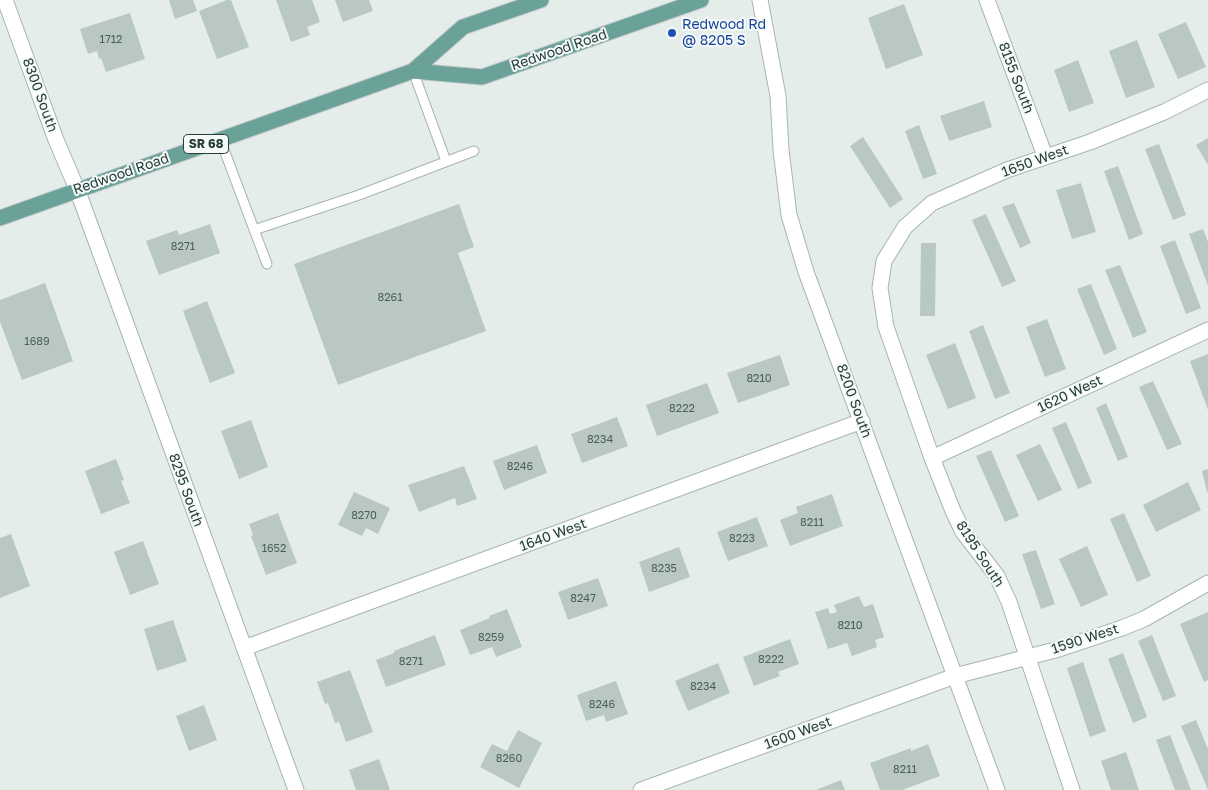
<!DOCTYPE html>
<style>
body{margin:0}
canvas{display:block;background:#e4edea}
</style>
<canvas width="1208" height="790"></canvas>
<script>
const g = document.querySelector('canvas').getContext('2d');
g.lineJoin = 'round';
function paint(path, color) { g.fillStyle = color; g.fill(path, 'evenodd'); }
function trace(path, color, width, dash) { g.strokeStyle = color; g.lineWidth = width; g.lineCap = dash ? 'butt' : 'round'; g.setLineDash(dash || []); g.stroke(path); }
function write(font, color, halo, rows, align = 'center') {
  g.font = font + ' "Golos Text",sans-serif'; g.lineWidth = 4; g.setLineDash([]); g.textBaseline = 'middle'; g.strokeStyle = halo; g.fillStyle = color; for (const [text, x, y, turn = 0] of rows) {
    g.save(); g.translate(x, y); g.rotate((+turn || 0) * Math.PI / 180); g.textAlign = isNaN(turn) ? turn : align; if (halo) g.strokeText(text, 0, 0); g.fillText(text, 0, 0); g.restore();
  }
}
paint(new Path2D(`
 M169,0H193L197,11L175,19Z
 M227,0H231L249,47L217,59L199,11Z
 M276,0H312L320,22L307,27L310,35L291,42Z
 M335,0H369L373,11L343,22Z
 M904,4L923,55L886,69L868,18Z
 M130,13L145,59L106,72L101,58L99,59L97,51L88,54L80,29Z
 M1186,22L1206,67L1178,79L1158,34Z
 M1137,40L1155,87L1126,98L1109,51Z
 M1078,60L1094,103L1069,112L1054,70Z
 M984,101L992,127L949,141L940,116Z
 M919,125L937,174L923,179L905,131Z
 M863,137L903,199L890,208L850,146Z
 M1208,138V165L1196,145Z
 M1159,144L1186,215L1173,220L1145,149Z
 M1118,166L1143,234L1129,240L1104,171Z
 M1081,183L1096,232L1072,239L1056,190Z
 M1014,203L1031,243L1020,248L1002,207Z
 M459,204L474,247L458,253L486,331L338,385L294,264Z
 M986,214L1016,281L1002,287L972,220Z
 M210,224L220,253L159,275L146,241L177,230L179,235Z
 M1203,229L1208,242V286L1189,234Z
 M1175,240L1201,308L1186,314L1160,246Z
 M921,243H936L935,316H920Z
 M1120,265L1147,332L1133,338L1105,270Z
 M45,283L73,361L22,380L0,322V300Z
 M1091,284L1117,349L1104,355L1077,289Z
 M207,301L235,373L210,383L183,311Z
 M1047,319L1066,369L1045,377L1026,327Z
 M983,325L1010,393L995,399L969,331Z
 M955,343L976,398L948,409L926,355Z
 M1208,354V410L1190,361Z
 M780,355L790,385L738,403L727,373Z
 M1153,381L1182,444L1167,450L1139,387Z
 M707,383L719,413L657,436L646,405Z
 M1106,403L1128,457L1118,461L1096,408Z
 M617,417L628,446L582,463L571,434Z
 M251,420L268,467L239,479L221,431Z
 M1066,422L1092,483L1078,489L1052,428Z
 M1040,444L1062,490L1038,501L1016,455Z
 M537,445L547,473L504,490L493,461Z
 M991,450L1019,516L1005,522L976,456Z
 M116,459L124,480L121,481L130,503L101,514L85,471Z
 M464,466L477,499L457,506L455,498L419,512L408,485Z
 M1208,469V492H1207L1202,471Z
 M1188,482L1201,510L1156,532L1143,505Z
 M354,492L390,508L378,534L366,528L362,536L338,525Z
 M832,494L843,526L790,546L780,520L798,513L796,507Z
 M278,513L297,563L266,575L251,536L253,535L249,524Z
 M1124,513L1151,576L1137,582L1110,519Z
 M757,517L768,546L728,561L717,532Z
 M11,534L30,586L0,598V538Z
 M143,541L159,584L130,595L114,552Z
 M1087,546L1108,595L1081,607L1059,559Z
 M679,547L690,577L649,592L639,562Z
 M1036,550L1055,604L1041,609L1022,554Z
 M598,578L608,606L568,620L558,592Z
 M859,596L864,607L873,604L884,637L875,640L877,647L852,656L847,643L828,649L815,612L828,608L830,614L837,612L834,605Z
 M507,609L522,647L496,657L492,647L470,655L460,630L490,618L489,616Z
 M1208,612V680L1204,682L1180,624Z
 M173,620L187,661L157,671L144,629Z
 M435,635L446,665L386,687L376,660L394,653V651Z
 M1152,635L1176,696L1163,701L1138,641Z
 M790,639L799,664L778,672L780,676L754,686L743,657Z
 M1123,653L1147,717L1133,723L1108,659Z
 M1083,662L1106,731L1090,737L1067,668Z
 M718,663L730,693L688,711L675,681Z
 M350,670L373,732L346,742L339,722L335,723L328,703L325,704L317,682Z
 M616,681L628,714L606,722L604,715L586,721L577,695Z
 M204,705L217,740L189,751L176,716Z
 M1196,720L1208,749V790L1181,726Z
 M518,730L542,743L519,788L480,767L492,744L507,751Z
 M1170,735L1191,790H1175L1156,740Z
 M928,744L940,776L902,790H880L870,763L911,748V751Z
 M1126,752L1139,790H1111L1101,761Z
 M379,759L390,790H356L349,770Z
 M841,780L845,790H816Z`), '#b9c8c3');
const service = new Path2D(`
 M413,71L446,161
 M220,139L267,264
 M254,230L359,195L474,151`);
const minor = new Path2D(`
 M5,0L56,140L77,189L296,790
 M760,0L778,96L781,150L789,215L806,272L997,790
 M987,0L1045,156
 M932,458L1208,330
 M244,648L862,421
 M641,790L955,676L1059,649L1122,628L1144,619L1208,583
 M1072,790L1009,602L997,576L963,532L953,511L932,458L886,327L880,288L884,261L905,227L932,203L1007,170L1090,142L1164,112L1208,90`);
const primary = new Path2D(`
 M413,71L482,77L701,0
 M0,218L413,71L463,27L541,0`);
trace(service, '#a7b5b2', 11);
trace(minor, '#a7b5b2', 17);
trace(primary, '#c2c9c8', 17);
trace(service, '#fff', 9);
trace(minor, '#fff', 15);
trace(primary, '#6aa199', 15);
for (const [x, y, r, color] of [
 [672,33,5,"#1a4fb4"]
]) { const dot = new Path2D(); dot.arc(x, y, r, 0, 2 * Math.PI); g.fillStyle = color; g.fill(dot); trace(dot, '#f5f9f8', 2); }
write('11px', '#49605c', null, [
 ["1712",111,40],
 ["8271",183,247],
 ["8261",390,298],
 ["1689",37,342],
 ["8210",759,379],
 ["8222",682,409],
 ["8234",600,440],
 ["8246",520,467],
 ["8270",364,516],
 ["8211",812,523],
 ["8223",742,539],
 ["1652",274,549],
 ["8235",664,569],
 ["8247",583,599],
 ["8210",850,626],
 ["8259",491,638],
 ["8222",771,660],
 ["8271",411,662],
 ["8234",703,687],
 ["8246",602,705],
 ["8260",509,759],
 ["8211",905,770]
]);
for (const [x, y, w] of [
 [206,144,45]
]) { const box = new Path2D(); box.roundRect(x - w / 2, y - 9.5, w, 19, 4); g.fillStyle = '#f5f9f8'; g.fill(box); trace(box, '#243e3a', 1); }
write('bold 12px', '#243e3a', null, [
 ["SR 68",206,144]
]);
write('14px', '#164399', '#f5f9f8', [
 ["Redwood Rd",682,25],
 ["@ 8205 S",682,41]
], 'left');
write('14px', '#243e3a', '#f5f9f8', [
 ["Redwood Road",559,50,-19],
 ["8155 South",1016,78,69],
 ["8300 South",40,95,70],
 ["1650 West",1035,161,-20],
 ["Redwood Road",121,174,-19],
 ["1620 West",1070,394,-25],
 ["8200 South",854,401,70],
 ["8295 South",186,490,70],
 ["1640 West",553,535,-20],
 ["8195 South",980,554,57],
 ["1590 West",1085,639,-18],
 ["1600 West",798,733,-20]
]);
</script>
